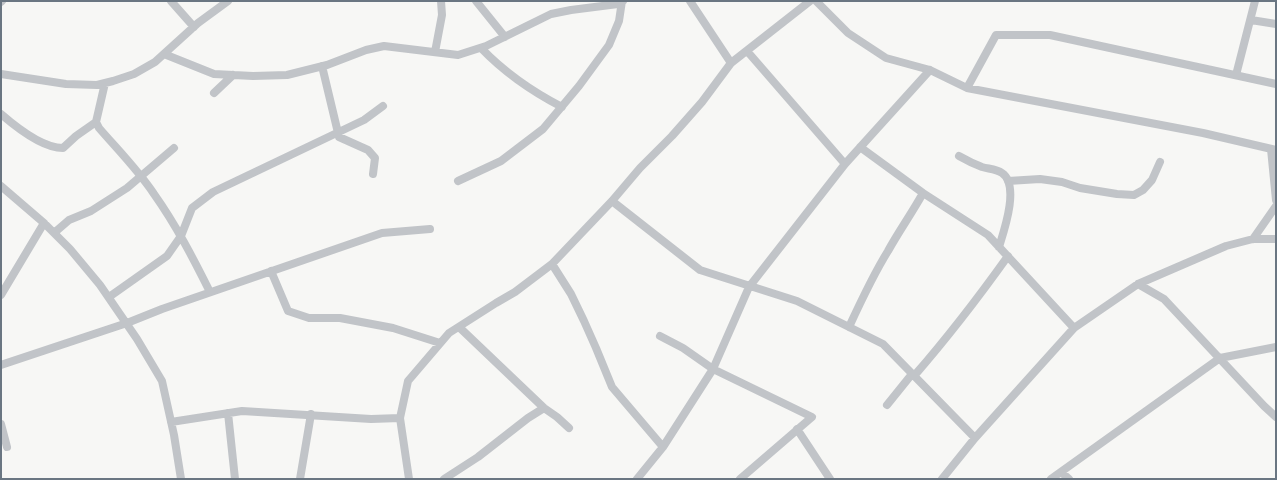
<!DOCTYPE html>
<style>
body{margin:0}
#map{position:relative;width:1277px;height:480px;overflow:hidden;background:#f7f7f5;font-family:"Work Sans",sans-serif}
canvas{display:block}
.frame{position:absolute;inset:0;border:2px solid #6a7682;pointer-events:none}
</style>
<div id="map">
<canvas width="1277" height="480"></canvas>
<div class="frame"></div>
</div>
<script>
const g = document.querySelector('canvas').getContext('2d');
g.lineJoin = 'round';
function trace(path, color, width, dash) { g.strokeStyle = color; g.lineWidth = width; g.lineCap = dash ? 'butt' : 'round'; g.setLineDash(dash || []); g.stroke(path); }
trace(new Path2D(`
 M171,1L194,27
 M476,1L505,37
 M690,1L731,63
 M816,1L848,33L886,58L930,70L967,88L1203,133L1276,150
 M1,2L2,1
 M1251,20L1276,24
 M481,48C505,73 531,91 562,107
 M747,51L845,164
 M435,52L442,15L441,1
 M164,54L214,74L253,76L287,75L327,65L366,50L384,46L458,55L486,46L551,14L571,10L618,4L623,1
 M322,66L339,137L368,150L375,158L373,174
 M1,74L66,84L97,85L113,81L134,74L155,62L198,23L228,1
 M1236,75L1255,1
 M105,83L96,122L99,128C118,150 138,170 154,194C176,225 193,258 210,292
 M967,88L996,35H1050L1276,84
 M214,93L233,75
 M1,114C16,127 43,148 63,148L76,136L96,122
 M860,147L923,193L988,235L1074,328
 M1271,149L1276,200
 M959,156C966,160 974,164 982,167C989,169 996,169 1002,173C1020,185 1004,231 999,247
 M458,181L501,161L543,129L579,86L609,45L619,21L622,1
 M1008,181L1040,179L1062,182L1080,188L1117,194L1134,195L1143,190L1152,180L1160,162
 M1,186L44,223L70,249L100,285L137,339L162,381L174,435L181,479
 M612,201L700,270L797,301L883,344L975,438
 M54,233L69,220L91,211L127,188L174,148
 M1253,239L1276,206
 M552,264L571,294L584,321L596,348L612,387L663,447
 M271,271L288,311L309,318H340L393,328L440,343
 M1138,284L1164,299L1264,406L1276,417
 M1,295L44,223
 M109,297L167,256L181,236L192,208L213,192L364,120L383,106
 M459,327L544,408L557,417L569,428
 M849,327C861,301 873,275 888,251C899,231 912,213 923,193
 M660,336L683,348L713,369L812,417L740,479
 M1,365L127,323L162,309L382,233L430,229
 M914,376C948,337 978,298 1008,256
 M887,405L912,374
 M228,413L235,479
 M171,422L242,411L371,419L400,418
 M1,424L7,447
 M797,429L830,479
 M1061,472L1069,479
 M300,479L311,414
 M409,479L400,418L408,381L449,333L496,303L515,292L552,264L612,201L640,168L672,136L702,102L731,63L810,1
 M444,479L478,457L528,418L544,408
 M637,479L663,447L713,369L749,287L845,164L930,70
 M942,479L975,438L1074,328L1138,284L1226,246L1253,239H1276
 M1051,479L1220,358L1276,347`), '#c1c4c8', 8);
</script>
